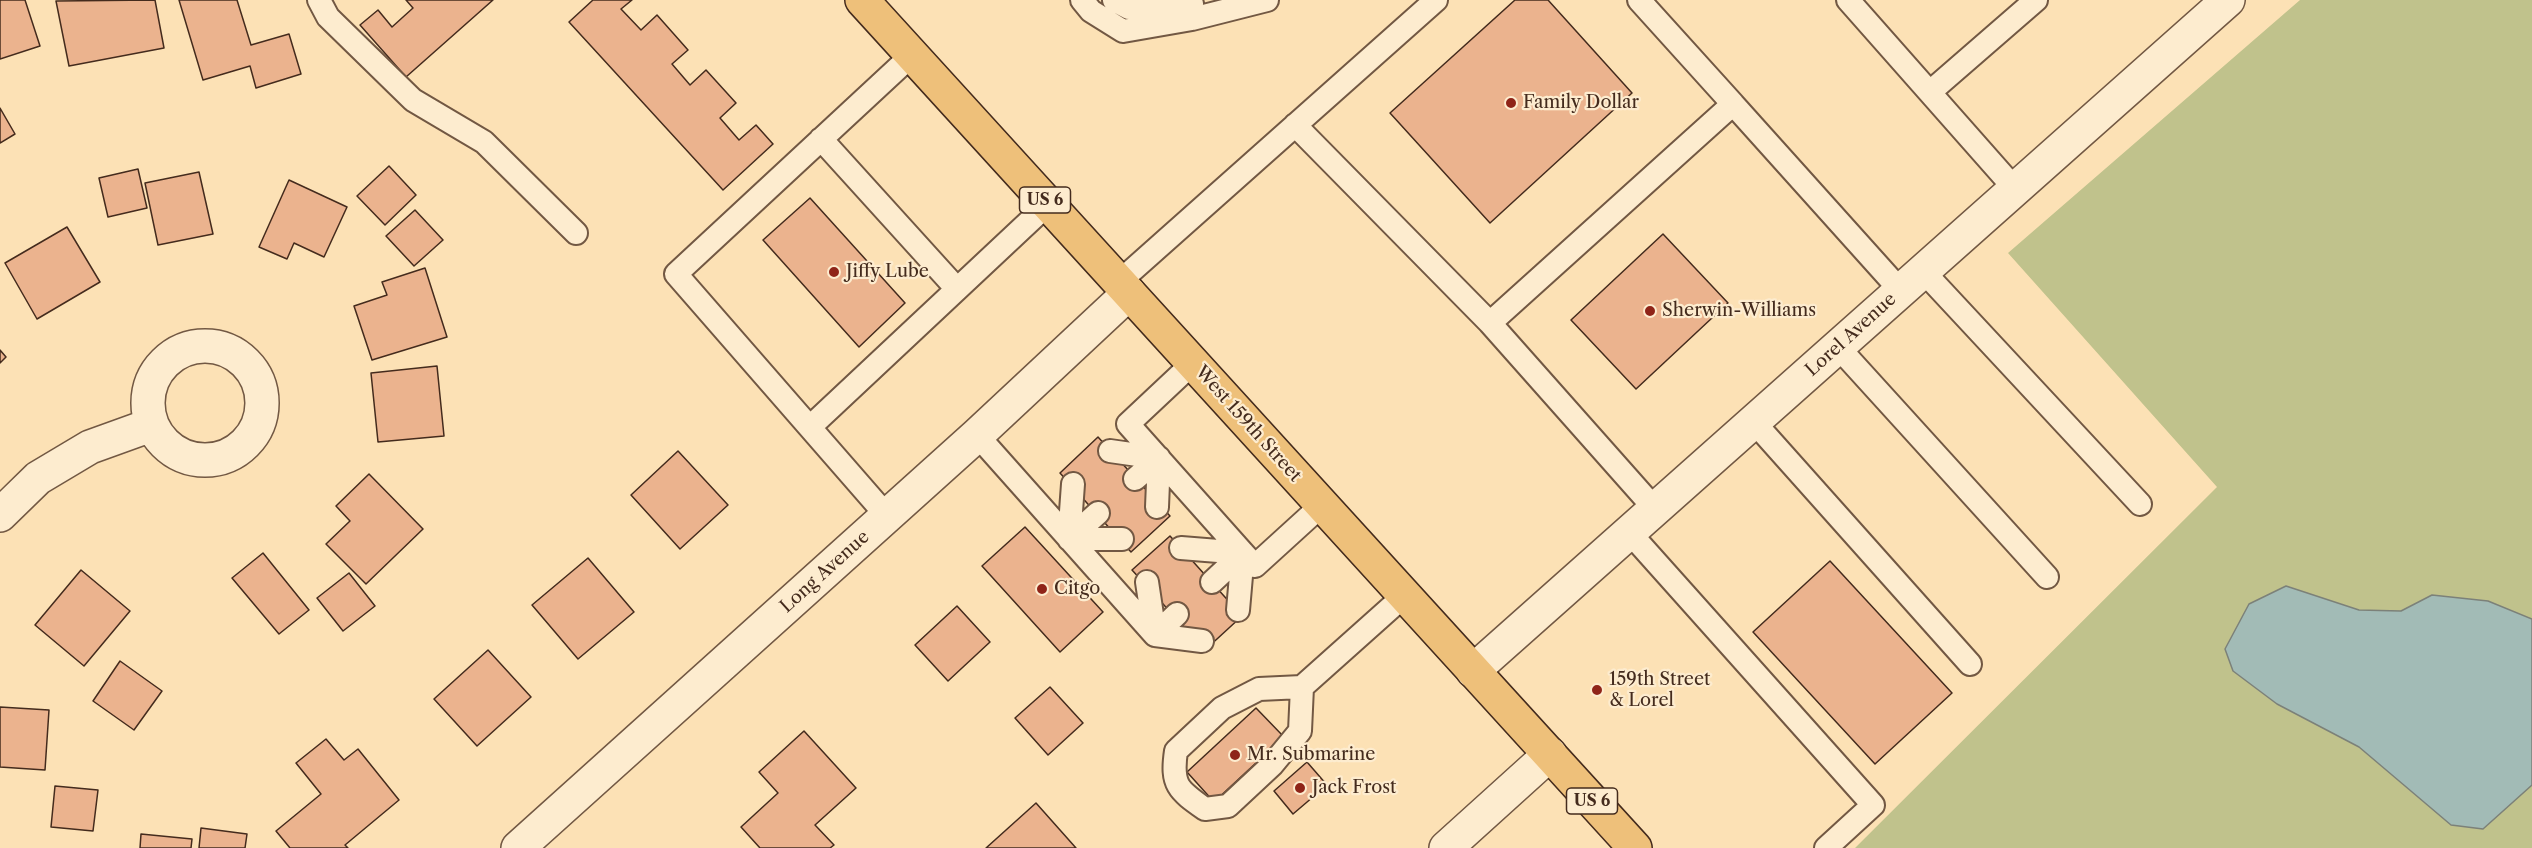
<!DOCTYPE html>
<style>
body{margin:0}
canvas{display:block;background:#fce1b5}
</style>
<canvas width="2532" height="848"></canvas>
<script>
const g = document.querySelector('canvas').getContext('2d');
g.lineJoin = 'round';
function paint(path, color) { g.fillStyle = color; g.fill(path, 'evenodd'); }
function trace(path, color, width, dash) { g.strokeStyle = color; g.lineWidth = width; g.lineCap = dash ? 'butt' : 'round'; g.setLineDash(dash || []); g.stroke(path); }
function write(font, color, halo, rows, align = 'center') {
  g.font = font + ' "Libre Caslon Text",serif'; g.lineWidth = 4.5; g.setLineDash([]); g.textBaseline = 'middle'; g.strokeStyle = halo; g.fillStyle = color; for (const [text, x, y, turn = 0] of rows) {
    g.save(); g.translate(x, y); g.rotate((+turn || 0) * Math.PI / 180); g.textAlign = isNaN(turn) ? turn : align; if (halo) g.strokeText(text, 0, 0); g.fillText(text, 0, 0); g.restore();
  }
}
paint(new Path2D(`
 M2300,0H2532V619L2488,601L2432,595L2401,611L2359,610L2286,586L2277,704L2359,747L2426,804L2483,829L2532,785V848H1855L2217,487L2008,253Z`), '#c0c28c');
const water = new Path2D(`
 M2286,586L2359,610L2401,611L2432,595L2488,601L2532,619V785L2483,829L2451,825L2359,747L2277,704L2233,671L2225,649L2249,604Z`);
paint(water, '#a2bbb6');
trace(water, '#7c8179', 1.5);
const building = new Path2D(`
 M0,0H25L40,46L0,59Z
 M155,0L164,48L69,66L56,1Z
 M179,0H237L251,45L289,34L301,74L256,88L250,66L203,80Z
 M406,0H493L406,77L360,25L378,10L392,27L413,8Z
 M593,0H632L621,9L641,30L657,15L688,50L672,64L690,85L706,70L736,103L720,118L739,140L756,125L773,144L723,190L569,22Z
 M1515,0H1548L1632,93L1490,223L1390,113Z
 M0,108L15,134L0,143Z
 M389,166L416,195L385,225L357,196Z
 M138,169L147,208L108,217L99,178Z
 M199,172L213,234L158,245L145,183Z
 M289,180L347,207L324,257L294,243L287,259L259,247Z
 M810,198L905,303L859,347L763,240Z
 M415,210L443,240L414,266L386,236Z
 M67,227L100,282L37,319L5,263Z
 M1663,234L1728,303L1636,389L1571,320Z
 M425,268L447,337L372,360L354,306L387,295L382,282Z
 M0,350L6,357L0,363Z
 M437,366L444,436L378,442L371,373Z
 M1098,437L1170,516L1131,552L1060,473Z
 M678,451L728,505L680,549L631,495Z
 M369,474L423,529L366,584L326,544L350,521L336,506Z
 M1025,527L1103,612L1060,652L982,566Z
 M1170,536L1242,616L1205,650L1132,570Z
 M263,553L309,610L279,634L232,578Z
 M588,558L634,612L578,659L532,605Z
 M1830,561L1952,693L1875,764L1753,632Z
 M81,570L130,611L84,666L35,625Z
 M349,573L375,606L343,631L317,598Z
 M957,606L990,642L948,681L915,645Z
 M488,650L531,697L477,746L434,699Z
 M120,661L162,691L134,730L93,701Z
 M1050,687L1083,723L1048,755L1015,718Z
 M0,707L49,710L45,770L0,767Z
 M1256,708L1284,737L1214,802L1187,772Z
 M804,731L856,788L815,825L834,845L830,848H760L741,827L778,793L759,772Z
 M326,739L344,760L358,749L399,800L345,845L348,848H290L276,831L321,794L296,763Z
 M1307,762L1327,785L1293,814L1274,791Z
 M55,786L98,790L93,831L51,827Z
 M1036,803L1076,848H986Z
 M201,828L247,834L245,848H199Z
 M141,834L192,839L191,848H140Z`);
paint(building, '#ebb38e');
trace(building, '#442b1d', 1.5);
const lane = new Path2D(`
 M319,0L328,17L413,100L484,142L576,233
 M1082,0L1091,11L1123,31L1192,19L1267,0
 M1114,0L1129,8L1192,4
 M1639,0L1733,104
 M1848,0L2015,189
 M1930,92L2036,0
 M1295,125L1490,323L1733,104L1901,291
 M821,139L957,289
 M1923,271L2140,504
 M1119,282L1436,0
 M1490,323L1655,509
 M1838,347L2047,577
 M1193,363L1128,424L1243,553L1255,566L1322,505
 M1754,422L1970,664
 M810,427L1048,204
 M977,435L1155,635L1177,614
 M1110,451L1159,458
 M1135,479L1159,458L1157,507
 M1098,513L1069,539H1122
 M887,516L676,274L912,55
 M1629,532L1873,805L1826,848
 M1069,539L1073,484
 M1181,548L1243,553L1238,610
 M1147,582L1155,635L1202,641
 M1212,582L1243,553
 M1302,687L1300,731L1272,765L1228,806L1205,809C1178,790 1171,785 1176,751L1222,708L1259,689L1302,687L1405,595`);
const street = new Path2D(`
 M148 403a57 57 0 1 1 114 0a57 57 0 1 1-114 0Z
 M0,515L38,478L90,447L151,425
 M1473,671L2228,0
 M518,848L977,435L1129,293
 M1446,848L1550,754`);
const primary = new Path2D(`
 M862,0L1635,848`);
trace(lane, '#725843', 26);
trace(street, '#725843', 36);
trace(primary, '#442b1d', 36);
trace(lane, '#fdeccf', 22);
trace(street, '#fdeccf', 33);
trace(primary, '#eec07a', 33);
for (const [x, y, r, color] of [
 [1511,103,6,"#8f2418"],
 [834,272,6,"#8f2418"],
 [1650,311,6,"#8f2418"],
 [1042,589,6,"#8f2418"],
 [1597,690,6,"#8f2418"],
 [1235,755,6,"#8f2418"],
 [1300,788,6,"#8f2418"]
]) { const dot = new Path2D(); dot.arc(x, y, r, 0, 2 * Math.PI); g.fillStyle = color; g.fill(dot); trace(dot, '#fdeccf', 2); }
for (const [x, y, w] of [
 [1045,200,51],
 [1592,801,51]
]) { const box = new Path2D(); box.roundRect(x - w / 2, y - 13, w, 26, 4.5); g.fillStyle = '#fdeccf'; g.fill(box); trace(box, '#442b1d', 1.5); }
write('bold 16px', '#442b1d', null, [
 ["US 6",1045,200],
 ["US 6",1592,801]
]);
write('18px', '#442b1d', '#fdeccf', [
 ["Family Dollar",1523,103],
 ["Jiffy Lube",846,272],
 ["Sherwin-Williams",1662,311],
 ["Citgo",1054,589],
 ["159th Street",1609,680],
 ["& Lorel",1609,701],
 ["Mr. Submarine",1247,755],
 ["Jack Frost",1312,788]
], 'left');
write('18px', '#442b1d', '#fdeccf', [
 ["Lorel Avenue",1851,335,-42],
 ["West 159th Street",1248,424,48],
 ["Long Avenue",825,572,-42]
]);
</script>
